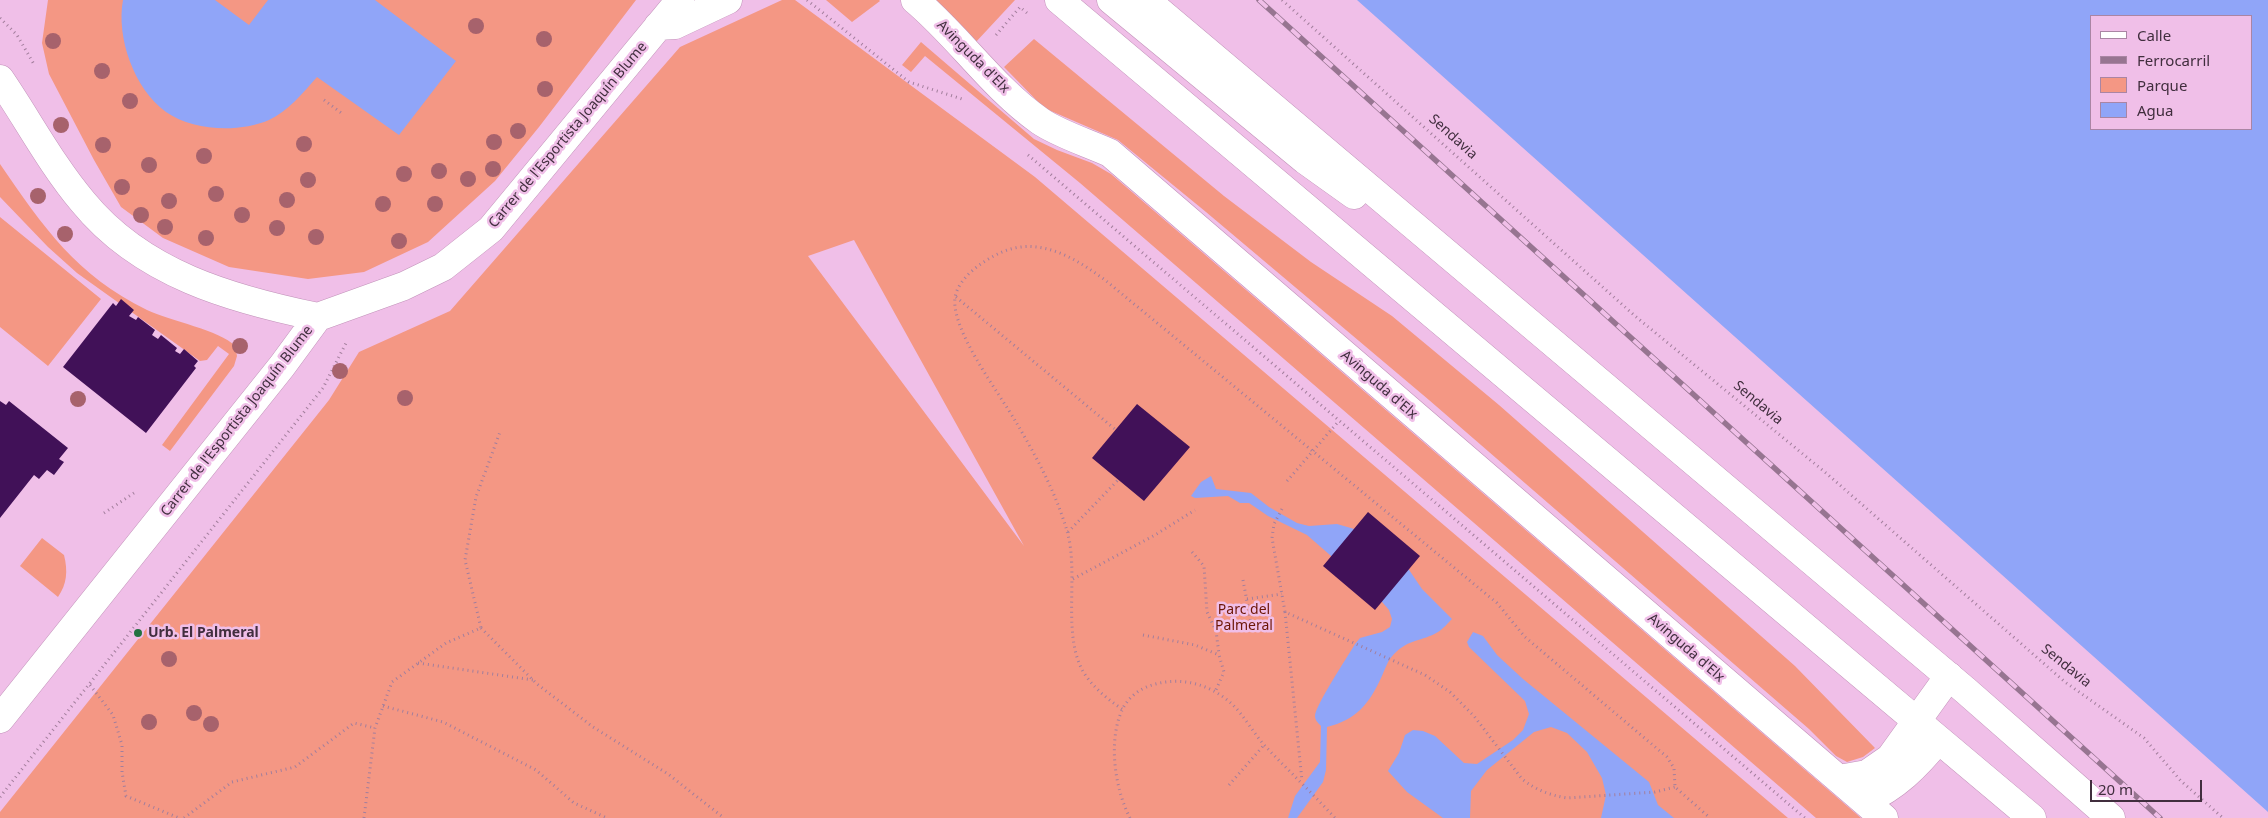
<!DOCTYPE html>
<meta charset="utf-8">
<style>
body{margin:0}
#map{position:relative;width:2268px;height:818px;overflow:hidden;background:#f0bfe8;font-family:"Noto Sans",sans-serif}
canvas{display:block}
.legend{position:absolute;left:2090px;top:15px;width:162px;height:115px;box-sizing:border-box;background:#f0bfe8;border:1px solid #aa85a4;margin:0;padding:6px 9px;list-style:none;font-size:15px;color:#412e3e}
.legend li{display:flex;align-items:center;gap:10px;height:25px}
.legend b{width:25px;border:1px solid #aa85a4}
.scale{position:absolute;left:2090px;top:780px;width:112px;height:22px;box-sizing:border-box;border:2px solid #412e3e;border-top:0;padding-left:6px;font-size:15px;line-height:18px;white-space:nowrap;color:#412e3e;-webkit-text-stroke:4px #f0bfe8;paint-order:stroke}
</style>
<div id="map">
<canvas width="2268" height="818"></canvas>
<ul class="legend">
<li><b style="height:6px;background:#fff"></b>Calle</li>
<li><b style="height:6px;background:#977591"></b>Ferrocarril</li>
<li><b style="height:14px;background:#f49784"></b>Parque</li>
<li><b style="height:14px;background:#90a5f8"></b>Agua</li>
</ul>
<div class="scale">20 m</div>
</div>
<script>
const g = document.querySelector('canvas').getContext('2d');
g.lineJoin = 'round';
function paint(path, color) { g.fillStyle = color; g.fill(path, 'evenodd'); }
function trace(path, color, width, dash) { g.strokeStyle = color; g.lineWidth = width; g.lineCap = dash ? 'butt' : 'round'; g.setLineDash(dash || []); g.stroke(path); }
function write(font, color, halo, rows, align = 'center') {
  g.font = font + ' "Noto Sans",sans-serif'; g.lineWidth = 5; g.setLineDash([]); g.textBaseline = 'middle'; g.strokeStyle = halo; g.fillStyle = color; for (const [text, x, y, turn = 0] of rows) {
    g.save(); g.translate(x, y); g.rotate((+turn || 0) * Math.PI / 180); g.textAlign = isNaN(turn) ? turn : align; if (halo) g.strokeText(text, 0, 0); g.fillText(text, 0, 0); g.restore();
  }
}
paint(new Path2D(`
 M48,0H636L539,127L495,181L428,242L364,272L308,279L229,267L163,238L121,207L94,160L49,74L42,43Z
 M782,0H795L1035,177L1788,818H0V812L329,400L359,352L450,311L680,47ZM854,240L1024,546L808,256Z
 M826,0H879L880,1L852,22Z
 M930,0H1015L975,43Z
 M1034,39L1224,196L1311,262L1392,316L1499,405L1795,666L1875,748L1863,757L1847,762L1836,756L1809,729L1429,400L1206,212L1118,140L1044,108L1004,67Z
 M921,42L1034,139L1057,150L1092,163L1111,174L1861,818H1816L1080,183L925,56L911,72L902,65Z
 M0,164C44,228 76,275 147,310C170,321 220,330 235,346L237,356L234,366L170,451L162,445L229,354L218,346L207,360L200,361L77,273L48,247L0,197Z
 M0,217L101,299L48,366L0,327Z
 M42,538L64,555C68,571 67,584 58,597L20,566Z`), '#f49784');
paint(new Path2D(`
 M123,0H215L249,25L268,0H375L456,61L399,135L317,77C303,93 288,111 269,120C239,133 193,131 166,112C134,89 116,37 123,0Z
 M1357,0H2268V812ZM2092,16H2252V129H2092Z
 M1211,476L1216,489L1251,493L1269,507L1297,523L1309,526L1337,524L1368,533L1401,558L1422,589L1452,619C1448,623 1443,629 1438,632C1421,642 1410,638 1394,654C1387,661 1385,670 1381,678C1369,704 1356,720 1327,727L1326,770L1323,782L1297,818H1288L1295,796L1320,762L1321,726C1318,723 1315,720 1315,716C1315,706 1348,656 1355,644L1360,638L1382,632L1390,627L1392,619L1389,610L1377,596L1307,535L1268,516L1249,503H1240L1228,496L1195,498L1191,496L1201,482Z
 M1473,632L1483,636L1497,655L1523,679L1649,782L1658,805L1674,818H1601L1606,795L1602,778L1587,752L1567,733L1551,727L1534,732L1487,770L1471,791L1470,818H1443L1407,792L1388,771L1399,753L1405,735L1413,730L1423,731L1435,736L1464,763L1477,764L1513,740L1523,730L1529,714L1525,701L1469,647L1467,642Z`), '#90a5f8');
paint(new Path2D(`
 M121,299L134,310L129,316L136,320L138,317L155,330L152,335L158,339L161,335L177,348L175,351L180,354L184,349L198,361L194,366L196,368L146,433L63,367L113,303L116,306Z
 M0,401L6,405L9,401L68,448L59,459L64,462L54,475L47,470L39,479L34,475L0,518Z
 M1137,404L1190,447L1144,501L1092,458Z
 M1368,512L1420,556L1375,610L1323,566Z`), '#411158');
const minor = new Path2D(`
 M915,0C959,37 992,87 1040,121C1059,134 1088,143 1110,153L1884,818
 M658,26L675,25L728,0
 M0,79C28,120 51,164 83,202C142,274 231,299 318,317
 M0,719L282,366L318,317L404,286L443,267L491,229L680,0
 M1839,779L1867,774L1890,758L1949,676
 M1865,801C1896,787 1917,766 1938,740`);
const major = new Path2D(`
 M1059,0L2032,818
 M1111,0L1305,160L1354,195
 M1146,0L1965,690L2111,818`);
trace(minor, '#c192b9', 29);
trace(major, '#c192b9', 29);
trace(new Path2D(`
 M807,0L909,82L962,99
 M1282,0L1635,316L1826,473L2065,682L2144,738L2181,781L2223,818
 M0,18L17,35L35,66
 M996,35L1020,7L1027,13
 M324,100L344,115
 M1028,155L1805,818
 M956,297L1116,430
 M1287,481L1338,422
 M1282,509L1274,524L1272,538L1285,612L1425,675L1450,692L1474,716L1522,779C1536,790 1549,795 1567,798L1655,792L1675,787
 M104,513L137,491
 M1068,532L1118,480
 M1192,552L1204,566L1207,612L1216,631L1219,654
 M1073,579L1155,535L1195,510
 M1243,580L1251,623
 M1247,599L1282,594
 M1285,612L1302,781
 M481,628L537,684L593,727L668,774L724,818
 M1143,635L1195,645L1219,655L1224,672L1215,692
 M418,663L533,680
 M90,685L113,715L122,745V772L126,796L179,818
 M383,706L443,722L536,770L574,803L607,818
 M1122,709C1109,700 1096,690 1086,676C1060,639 1080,574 1067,531C1056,493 1036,456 1016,422C999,393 951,330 955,298C958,277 984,260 1002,252C1040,236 1075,258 1105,280L1497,603L1525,637L1667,757L1674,768L1675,787L1710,818
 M1229,785L1264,745
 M0,797L323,388L346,343
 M184,818L232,782L295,767L354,723L375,728
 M364,818L375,728L392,682L446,643L481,628L465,560L476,497L500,432
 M1130,818C1115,789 1109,745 1120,715C1125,700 1138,689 1152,685C1181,676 1211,684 1233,705C1245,717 1254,734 1266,747C1289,771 1313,794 1335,818`), '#a27e9c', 3, [1, 4]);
trace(minor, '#fff', 28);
trace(major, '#fff', 28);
const rail = new Path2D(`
 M1259,0L2160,818`);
trace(rail, '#977591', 5.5);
trace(rail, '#f0bfe8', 4, [11]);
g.fillStyle = '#a7626c';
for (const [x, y] of [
 [476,26],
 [544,39],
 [53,41],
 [102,71],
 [545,89],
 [130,101],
 [61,125],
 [518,131],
 [494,142],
 [304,144],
 [103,145],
 [204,156],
 [149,165],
 [493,169],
 [439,171],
 [404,174],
 [468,179],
 [308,180],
 [122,187],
 [216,194],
 [38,196],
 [287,200],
 [169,201],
 [383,204],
 [435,204],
 [141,215],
 [242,215],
 [165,227],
 [277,228],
 [65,234],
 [316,237],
 [206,238],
 [399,241],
 [240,346],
 [340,371],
 [405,398],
 [78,399],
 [169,659],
 [194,713],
 [149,722],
 [211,724]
]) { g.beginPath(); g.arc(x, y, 8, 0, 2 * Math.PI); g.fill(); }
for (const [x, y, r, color] of [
 [138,633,5,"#247241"]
]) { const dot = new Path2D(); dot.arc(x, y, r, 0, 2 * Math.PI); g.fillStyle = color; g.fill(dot); trace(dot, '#f0bfe8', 2); }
write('14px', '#412e3e', '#f0bfe8', [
 ["Avinguda d'Elx",973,57,45],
 ["Carrer de l'Esportista Joaquín Blume",568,135,-50],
 ["Sendavia",1453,137,42],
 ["Avinguda d'Elx",1379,385,41],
 ["Sendavia",1758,403,40],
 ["Carrer de l'Esportista Joaquín Blume",237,421,-52],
 ["Avinguda d'Elx",1686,648,41],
 ["Sendavia",2066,666,39]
]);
write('14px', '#6c1606', '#f0bfe8', [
 ["Parc del",1244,610],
 ["Palmeral",1244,626]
]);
write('bold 14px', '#412e3e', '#f0bfe8', [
 ["Urb. El Palmeral",148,633]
], 'left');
</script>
